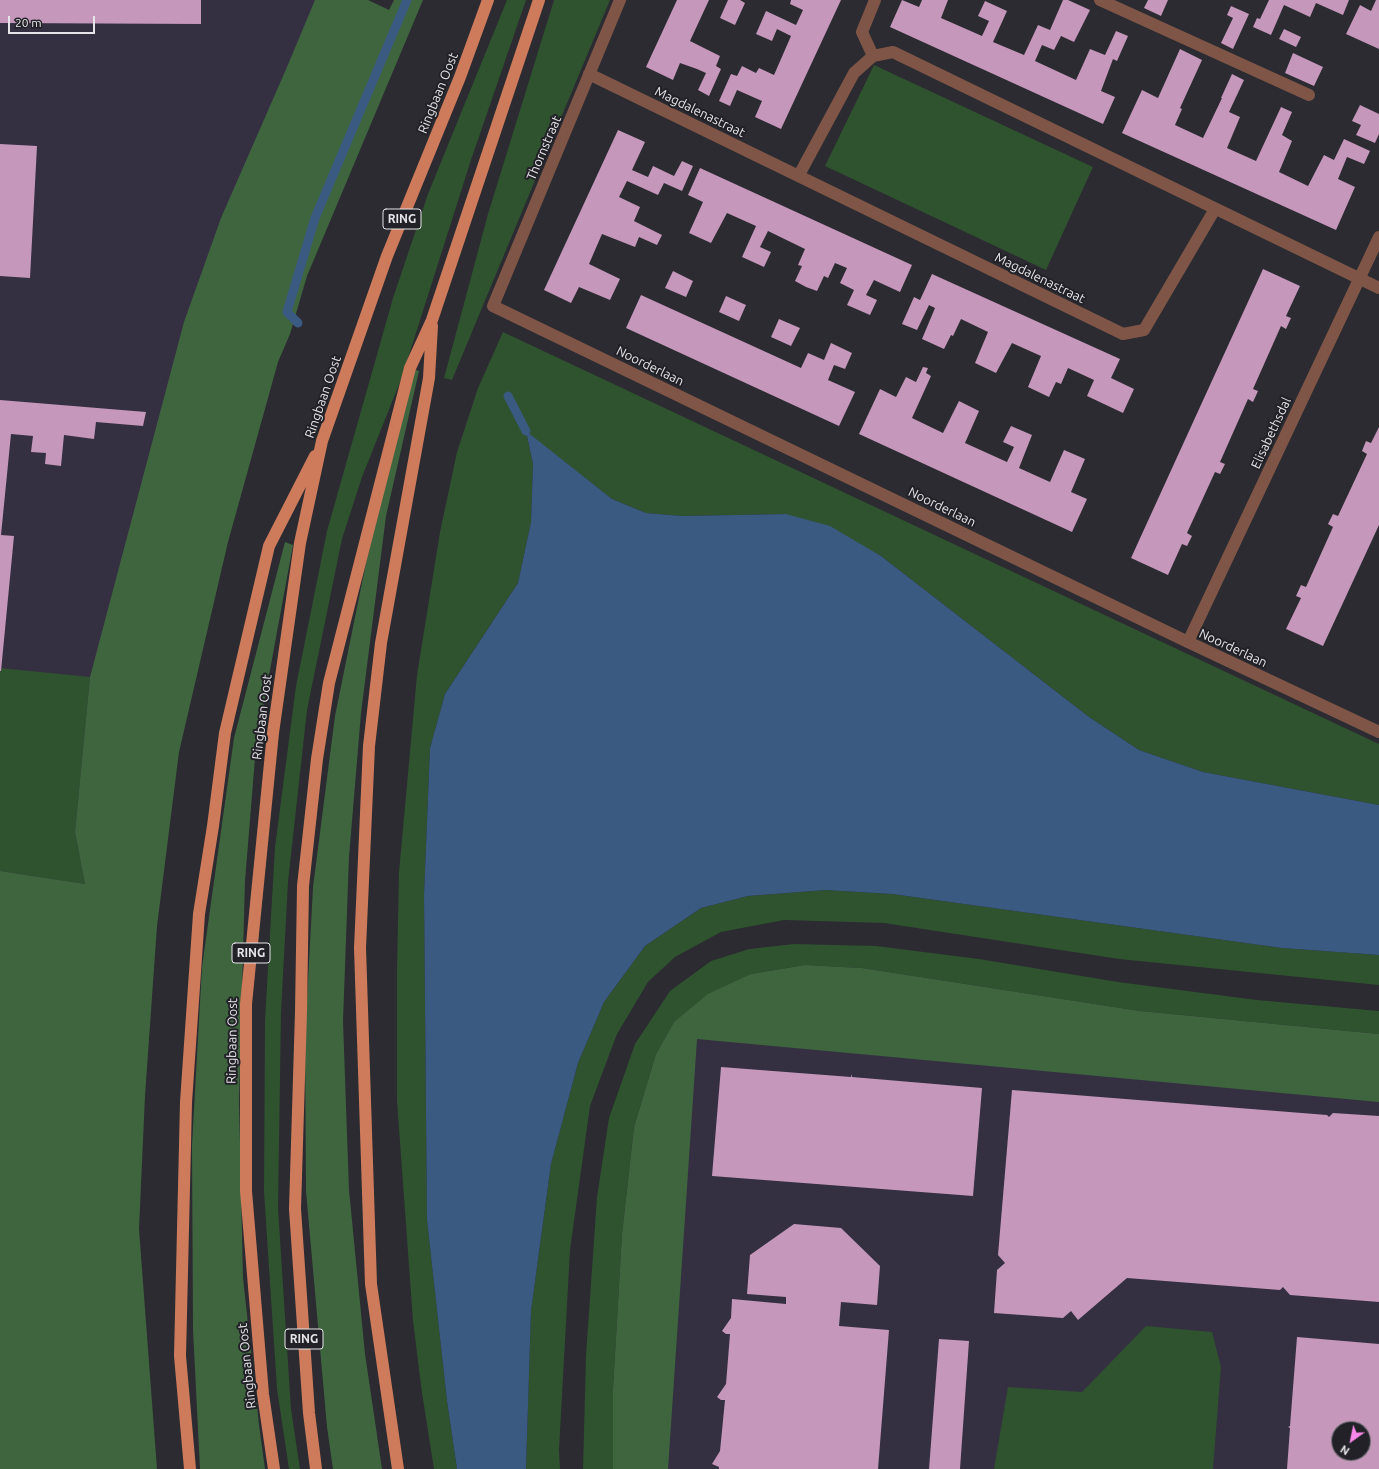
<!DOCTYPE html>
<style>
body{margin:0}
#map{position:relative;width:1379px;height:1469px;overflow:hidden;background:#2b2b31;font-family:Ubuntu,sans-serif}
canvas{display:block}
.north{position:absolute;left:1331px;top:1421px;width:40px;height:40px;box-sizing:border-box;background:#212127;border:1px solid #6f6f75;border-radius:50%;rotate:213deg;font-size:11px;font-weight:700;line-height:16px;text-align:center;color:#e5e5e9}
.north::after{content:'';display:block;margin:auto;width:14px;height:18px;background:#f888ea;clip-path:polygon(50% 0,100% 100%,50% 72%,0 100%)}
.scale{position:absolute;left:8px;top:16px;width:87px;height:18px;box-sizing:border-box;border:2px solid #e5e5e9;border-top:0;padding-left:5px;font-size:12px;line-height:14px;white-space:nowrap;color:#e5e5e9;-webkit-text-stroke:3px #212127;paint-order:stroke}
</style>
<div id="map">
<canvas width="1379" height="1469"></canvas>
<div class="north">N</div>
<div class="scale">20 m</div>
</div>
<script>
const g = document.querySelector('canvas').getContext('2d');
g.lineJoin = 'round';
function paint(path, color) { g.fillStyle = color; g.fill(path, 'evenodd'); }
function trace(path, color, width, dash) { g.strokeStyle = color; g.lineWidth = width; g.lineCap = dash ? 'butt' : 'round'; g.setLineDash(dash || []); g.stroke(path); }
function write(font, color, halo, rows, align = 'center') {
  g.font = font + ' Ubuntu,sans-serif'; g.lineWidth = 4; g.setLineDash([]); g.textBaseline = 'middle'; g.strokeStyle = halo; g.fillStyle = color; for (const [text, x, y, turn = 0] of rows) {
    g.save(); g.translate(x, y); g.rotate((+turn || 0) * Math.PI / 180); g.textAlign = isNaN(turn) ? turn : align; if (halo) g.strokeText(text, 0, 0); g.fillText(text, 0, 0); g.restore();
  }
}
paint(new Path2D(`
 M0,0H318L0,1469Z
 M687,1023L1379,1059V1469H642ZM1339,1429H1363V1453H1339Z`), '#343041');
paint(new Path2D(`
 M507,0H526L471,160L402,377L362,477L342,539L307,710L288,882L281,1013L278,1208L291,1409L300,1469H289L277,1389L264,1192L265,1020L275,847L296,686L327,531L393,298L428,194Z
 M554,0H610L452,380L444,378L488,214Z
 M874,65L1093,167L1046,270L825,166Z
 M503,332L1379,744V805L1203,772L1139,750L1089,717L881,556L786,514L682,516L646,513L612,499L526,432L533,464L531,522L518,583L445,694L430,748L424,895L427,1220L447,1401L457,1469H434L422,1393L413,1321L397,1101V969L399,872L417,675L440,532L457,452L478,388Z
 M0,668L90,677L75,832L85,884L0,871Z
 M826,890L892,894L1282,948L1379,955V985L1119,959L884,923L784,920L721,932L675,957L648,982L617,1034L590,1106L570,1250L559,1450L560,1469H526L531,1311L551,1164L578,1063L604,1002L645,946L701,908L748,896Z
 M794,944L876,946L979,959L1118,982L1257,1000L1379,1011V1034L1140,1011L862,968L805,965L751,974L674,1022L656,1054L634,1127L622,1234L613,1389V1469H583L586,1355L597,1197L609,1118L635,1044L670,991L711,961L749,949Z
 M1146,1326L1212,1332L1221,1367L1213,1469H994L1008,1387L1082,1392Z`), '#2f522f');
paint(new Path2D(`
 M315,0H368L389,10L394,0H423L307,276L290,334L278,362L228,542L179,752L157,926L145,1096L139,1229L157,1469H0V871L85,884L75,832L90,677L184,322L221,218L287,67Z
 M414,369L419,371L386,516L361,713L349,857L343,1021L349,1190L365,1354L382,1469H333L327,1427L306,1191L305,1037L313,887L335,716L367,558Z
 M285,542L293,545L256,746L245,881L239,1101L243,1278L259,1425L265,1469H200L193,1330L192,1145L202,967L234,738Z
 M805,965L862,968L1140,1011L1379,1034V1102L697,1039L668,1469H613V1389L622,1234L634,1127L656,1054L674,1022L708,994L751,974Z`), '#3f653f');
paint(new Path2D(`
 M526,431L612,499L646,513L682,516L786,514L830,526L881,556L1089,717L1139,750L1203,772L1379,805V955L1282,948L892,894L826,890L748,896L701,908L645,946L604,1002L578,1063L551,1164L531,1311L526,1469H457L447,1401L427,1220L424,895L430,748L445,694L518,583L531,522L533,464Z`), '#3a5a81');
trace(new Path2D(`
 M298,323L287,312L315,218L407,0
 M508,396L526,431`), '#3a5a81', 9);
paint(new Path2D(`
 M0,0H201V24L0,23Z
 M677,0H709L690,41L720,56L716,66L721,69L709,96L698,90L706,73L697,69L680,63L673,80L646,67Z
 M728,0H740L745,3L735,25L720,18Z
 M791,0H841L781,129L755,117L762,101L737,90L730,106L719,101L731,74L737,76L742,66L756,73L759,68L774,75L791,36L777,29L772,41L756,34L766,11L796,25L803,10L790,4Z
 M902,0L919,7L922,0H948L941,18L982,36L989,21L978,16L985,1L1007,11L993,42L1024,55L1038,25L1050,30L1063,0H1068L1090,10L1074,42L1061,36L1054,50L1042,45L1035,61L1076,80L1090,49L1105,55L1116,31L1128,36L1117,61L1113,59L1101,91L1115,97L1103,124L890,27Z
 M1148,0H1168L1161,16L1144,8Z
 M1269,0H1349L1343,15L1316,3L1310,17L1284,5L1271,35L1253,27L1257,18L1260,19Z
 M1376,0H1379V49L1346,34L1360,5L1371,11Z
 M1231,6L1249,14L1233,49L1221,43L1233,18L1227,15Z
 M1284,29L1301,37L1296,47L1279,39Z
 M1180,49L1202,60L1180,108L1182,109L1175,125L1203,138L1222,98H1221L1232,74L1244,80L1229,112L1240,117L1227,148L1256,161L1281,107L1292,112L1282,135L1292,141L1279,172L1308,186L1324,155L1334,160L1344,139L1370,151L1364,164L1347,157L1338,179L1355,187L1336,230L1122,133L1142,90L1158,98Z
 M1293,53L1323,67L1314,86L1285,73Z
 M1360,105L1379,114V134L1375,143L1356,135L1361,125L1352,121Z
 M618,130L645,142L632,170L648,177L653,166L674,176L682,161L693,166L682,191L664,183L658,195L627,181L619,197L640,207L634,221L662,235L657,245L639,237L635,247L602,234L589,264L620,279L610,300L579,287L571,303L544,290Z
 M0,144L37,146L30,278L0,276Z
 M700,168L912,265L900,292L874,280L866,295L877,300L870,315L847,305L854,290L840,283L847,268L835,263L828,278L824,276L817,291L806,287L795,281L802,266L798,265L805,249L768,231L760,247L771,252L764,267L742,257L756,226L727,213L711,243L689,233L703,202L688,195Z
 M1263,269L1300,286L1286,316L1291,318L1286,329L1281,326L1253,389L1258,391L1253,402L1248,399L1220,462L1225,464L1220,474L1215,472L1187,533L1192,536L1187,546L1182,544L1168,575L1131,558Z
 M673,271L693,281L686,297L665,288Z
 M932,274L1120,359L1111,378L1134,389L1123,413L1087,396L1094,380L1068,368L1061,384L1056,382L1049,397L1028,387L1041,356L1012,343L996,373L975,363L988,332L961,319L953,336L951,335L944,349L922,339L935,308L929,305L917,330L902,324L914,297L920,300Z
 M641,295L801,368L808,353L824,360L831,343L852,353L845,369L834,365L828,380L855,392L839,426L626,328Z
 M726,296L746,305L739,321L719,312Z
 M779,319L800,328L791,346L771,337Z
 M923,367L928,368L926,373L931,376L912,418L943,433L959,401L979,411L965,443L1007,462L1014,447L1003,442L1011,426L1032,435L1019,468L1050,482L1064,450L1085,459L1071,492L1087,499L1072,532L859,434L880,389L896,397L906,377L916,382Z
 M0,400L146,412L143,426L96,422L94,439L64,435L61,466L45,464L46,453L31,452L33,436L11,434L1,535L14,536L1,671H0Z
 M1379,427V525L1323,646L1286,629L1301,598L1296,596L1301,585L1306,587L1333,527L1328,524L1333,514L1338,516L1367,454L1362,451L1366,441L1371,443Z
 M721,1067L851,1077V1074L852,1077L982,1088L973,1196L712,1176Z
 M1012,1090L1327,1115L1329,1117L1333,1113L1379,1116V1302L1290,1295L1283,1287L1280,1290L1127,1278L1078,1320L1071,1311L1063,1318L994,1313L997,1270L1005,1263L998,1255Z
 M794,1224L841,1228L880,1266L877,1305L841,1302L839,1326L889,1330L878,1469H719V1467L712,1464L720,1451L725,1400H721L717,1397L726,1384L730,1334H726L722,1331L731,1318L732,1299L786,1304V1297L747,1294L750,1255Z
 M1297,1337L1379,1344V1469H1287L1290,1428L1288,1427L1290,1426ZM1339,1429H1363V1453H1339Z
 M939,1339L969,1341L960,1469H929Z`), '#c597bb');
trace(new Path2D(`
 M1100,0L1309,95
 M873,56L862,32L875,0`), '#7e5546', 12);
trace(new Path2D(`
 M620,0L493,306L1188,642L1379,732
 M589,74L1123,334L1144,330L1215,209
 M799,175L854,73L873,56L893,52L1379,288
 M1188,642L1379,237`), '#7e5546', 12);
trace(new Path2D(`
 M190,1469L180,1356L186,1102L199,914L213,826L225,733L269,546L315,456
 M274,1469L263,1394L246,1191V1004L273,733L300,543L322,441L387,256L460,77L488,0
 M316,1469L309,1413L295,1209L301,1012L303,886L317,759L329,683L410,368L432,320L539,0
 M398,1469L371,1284L360,948L369,746L381,643L429,378L432,326`), '#ce7b5c', 12);
for (const [x, y, w] of [
 [402,219,38],
 [251,953,38],
 [304,1339,38]
]) { const box = new Path2D(); box.roundRect(x - w / 2, y - 10, w, 20, 3); g.fillStyle = '#212127'; g.fill(box); trace(box, '#e5e5e9', 1); }
write('bold 12px', '#e5e5e9', null, [
 ["RING",402,219],
 ["RING",251,953],
 ["RING",304,1339]
]);
write('13px', '#e5e5e9', '#212127', [
 ["Ringbaan Oost",438,93,-68],
 ["Magdalenastraat",700,112,26],
 ["Thornstraat",544,148,-67],
 ["Magdalenastraat",1040,278,26],
 ["Noorderlaan",650,366,26],
 ["Ringbaan Oost",323,397,-71],
 ["Elisabethsdal",1271,433,-65],
 ["Noorderlaan",942,507,26],
 ["Noorderlaan",1233,648,25],
 ["Ringbaan Oost",262,717,-83],
 ["Ringbaan Oost",232,1041,-89],
 ["Ringbaan Oost",247,1366,-96]
]);
</script>
